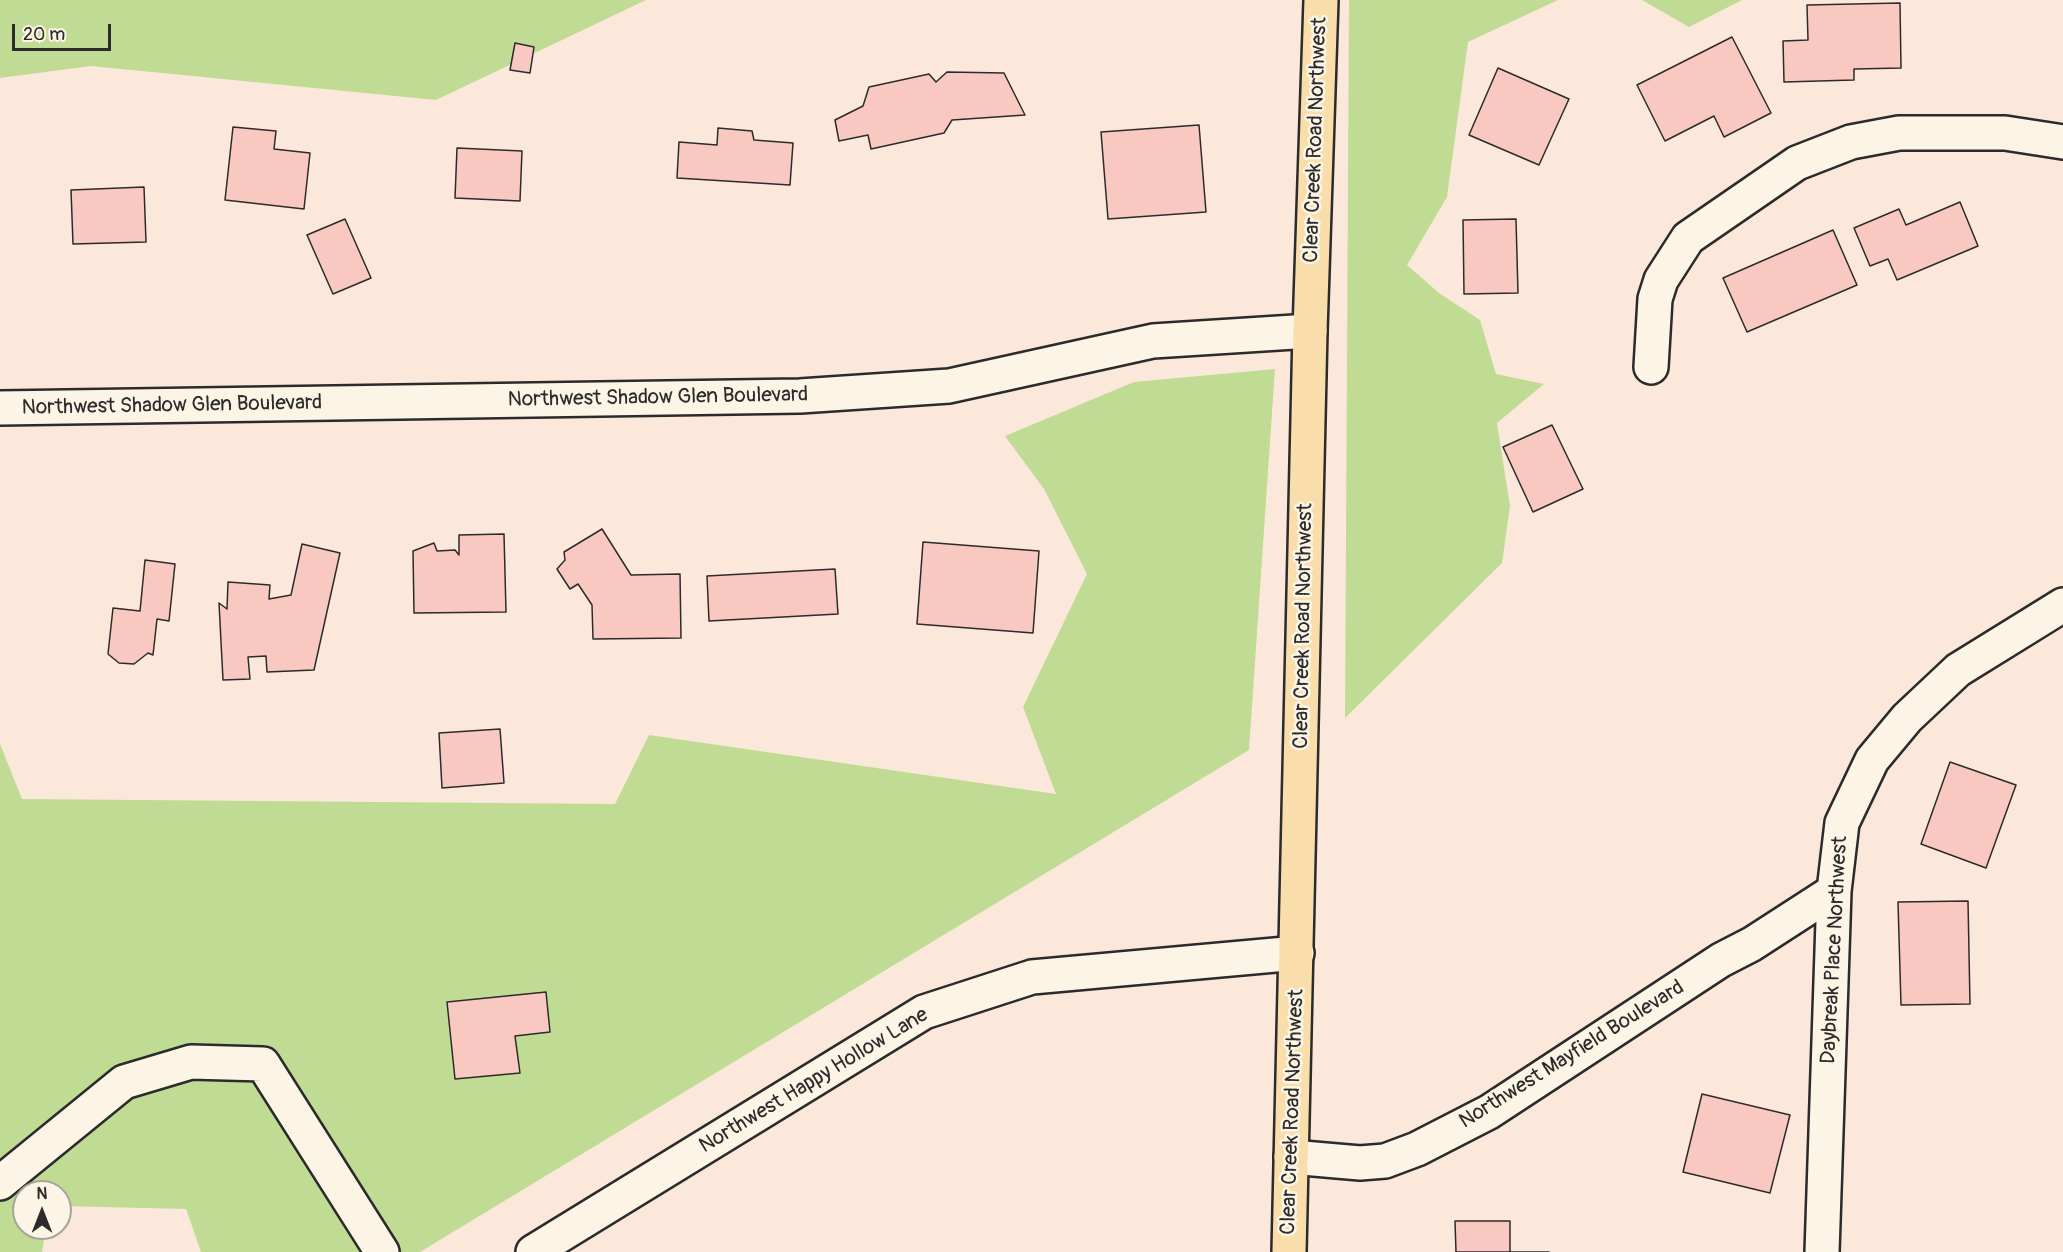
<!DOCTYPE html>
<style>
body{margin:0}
#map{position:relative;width:2063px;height:1252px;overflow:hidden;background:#fbe8da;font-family:Pangolin,sans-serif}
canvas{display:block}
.north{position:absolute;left:12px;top:1180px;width:60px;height:60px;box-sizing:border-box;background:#fcf5e5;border:2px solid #a8a49b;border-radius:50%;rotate:0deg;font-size:16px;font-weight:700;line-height:24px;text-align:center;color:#2b2b2b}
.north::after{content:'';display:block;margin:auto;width:21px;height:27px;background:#2b2b2b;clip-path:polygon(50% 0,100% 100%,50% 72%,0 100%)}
.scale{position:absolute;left:12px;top:24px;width:99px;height:27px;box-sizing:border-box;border:3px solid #2b2b2b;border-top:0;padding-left:8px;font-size:18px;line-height:21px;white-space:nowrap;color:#2b2b2b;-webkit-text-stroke:4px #fcf5e5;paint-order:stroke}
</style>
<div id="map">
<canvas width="2063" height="1252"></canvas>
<div class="north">N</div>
<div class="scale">20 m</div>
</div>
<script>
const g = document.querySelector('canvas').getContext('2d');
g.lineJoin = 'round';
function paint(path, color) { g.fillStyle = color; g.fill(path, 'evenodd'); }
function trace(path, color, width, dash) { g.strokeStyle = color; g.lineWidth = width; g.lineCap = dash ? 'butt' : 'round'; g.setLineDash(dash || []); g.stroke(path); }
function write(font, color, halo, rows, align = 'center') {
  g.font = font + ' Pangolin,sans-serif'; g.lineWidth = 5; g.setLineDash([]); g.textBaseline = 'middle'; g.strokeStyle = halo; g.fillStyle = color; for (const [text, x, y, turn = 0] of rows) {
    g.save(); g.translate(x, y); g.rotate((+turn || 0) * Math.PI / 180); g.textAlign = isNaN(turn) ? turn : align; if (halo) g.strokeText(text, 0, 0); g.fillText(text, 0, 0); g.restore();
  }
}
paint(new Path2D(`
 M0,0H646L436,100L91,66L0,78Z
 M1349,0H1558L1468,42L1447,197L1407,265L1439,293L1480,320L1496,374L1544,384L1497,423L1510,506L1502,563L1345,718Z
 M1642,0H1742L1689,27Z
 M1275,369L1249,750L420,1252H201L186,1209L60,1206V1192H24V1228H46L42,1252H0V744L22,799L615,804L649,735L1056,794L1023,707L1087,574L1044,489L1005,436L1134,382Z`), '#c0dc94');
const building = new Path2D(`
 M1900,3L1901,68L1854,69V80L1784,82L1783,41L1808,40L1807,5Z
 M1732,37L1771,113L1724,137L1714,116L1665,141L1637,85Z
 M515,43L534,47L530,73L510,70Z
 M1498,68L1569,99L1539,165L1469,135Z
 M947,72L1004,73L1025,115L952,120L944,133L871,149L868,135L839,141L835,120L863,106L869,87L929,74L936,82Z
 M1199,125L1206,212L1108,219L1101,132Z
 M233,127L276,131L274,149L310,153L304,209L225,200Z
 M718,128L752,131L754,140L793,143L790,185L677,178L679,142L717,145Z
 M457,148L522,151L520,201L455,198Z
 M144,187L146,242L73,244L71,190Z
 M1960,202L1978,246L1897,280L1888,259L1870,266L1854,228L1899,209L1906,225Z
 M345,219L371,278L333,294L307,235Z
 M1516,219L1518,293L1464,294L1463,220Z
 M1833,230L1857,285L1747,332L1723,278Z
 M1552,425L1583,489L1533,512L1503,447Z
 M602,529L631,575L680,574L681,638L593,639L592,605L578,584L570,589L557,569L565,560L564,552Z
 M504,534L506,612L414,613L413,551L434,543L437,551L455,550L459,555V535Z
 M923,542L1039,551L1033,633L917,624Z
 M302,544L340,553L314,670L267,672L266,656L248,657L250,679L223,680L219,603L227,609L228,582L270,585L269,599L291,595Z
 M145,560L175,564L169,621L157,619L153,655L148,653L134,664L119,663L108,654L113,608L140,611Z
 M835,569L838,614L709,621L707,576Z
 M500,729L504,783L442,788L439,733Z
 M1950,762L2016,785L1986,868L1921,844Z
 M1968,901L1970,1004L1901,1005L1898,902Z
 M546,992L550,1032L515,1036L520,1073L455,1079L447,1002Z
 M1702,1094L1790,1115L1770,1193L1683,1172Z
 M1455,1221H1510V1252H1549H1456Z`);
paint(building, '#f9c9c1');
trace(building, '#2b2b2b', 1.5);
const minor = new Path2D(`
 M1651,367L1655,299L1661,280L1688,238L1797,163L1851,142L1899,133H2005L2063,142
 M0,408L800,396L949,386L1153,341L1310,331
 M1291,1157L1360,1163L1385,1161L1417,1149L1489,1112L1721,960L1752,944L1834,891
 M0,1183L124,1082L191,1062L263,1064L382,1252
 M533,1252L924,1012L1032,977L1297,953
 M1822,1252L1834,891L1842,823L1872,760L1907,718L1958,670L2063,605`);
const major = new Path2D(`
 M1289,1252L1310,331L1321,0`);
trace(minor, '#2b2b2b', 38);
trace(major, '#2b2b2b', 38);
trace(minor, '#fcf5e5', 33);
trace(major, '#f9deab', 33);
write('21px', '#2b2b2b', '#fcf5e5', [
 ["Clear Creek Road Northwest",1316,140,-88],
 ["Northwest Shadow Glen Boulevard",658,398,-1],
 ["Northwest Shadow Glen Boulevard",172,406,-1],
 ["Clear Creek Road Northwest",1304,626,-89],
 ["Daybreak Place Northwest",1835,950,-87],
 ["Northwest Mayfield Boulevard",1572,1055,-32],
 ["Northwest Happy Hollow Lane",814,1081,-31],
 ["Clear Creek Road Northwest",1293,1112,-88]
]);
</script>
